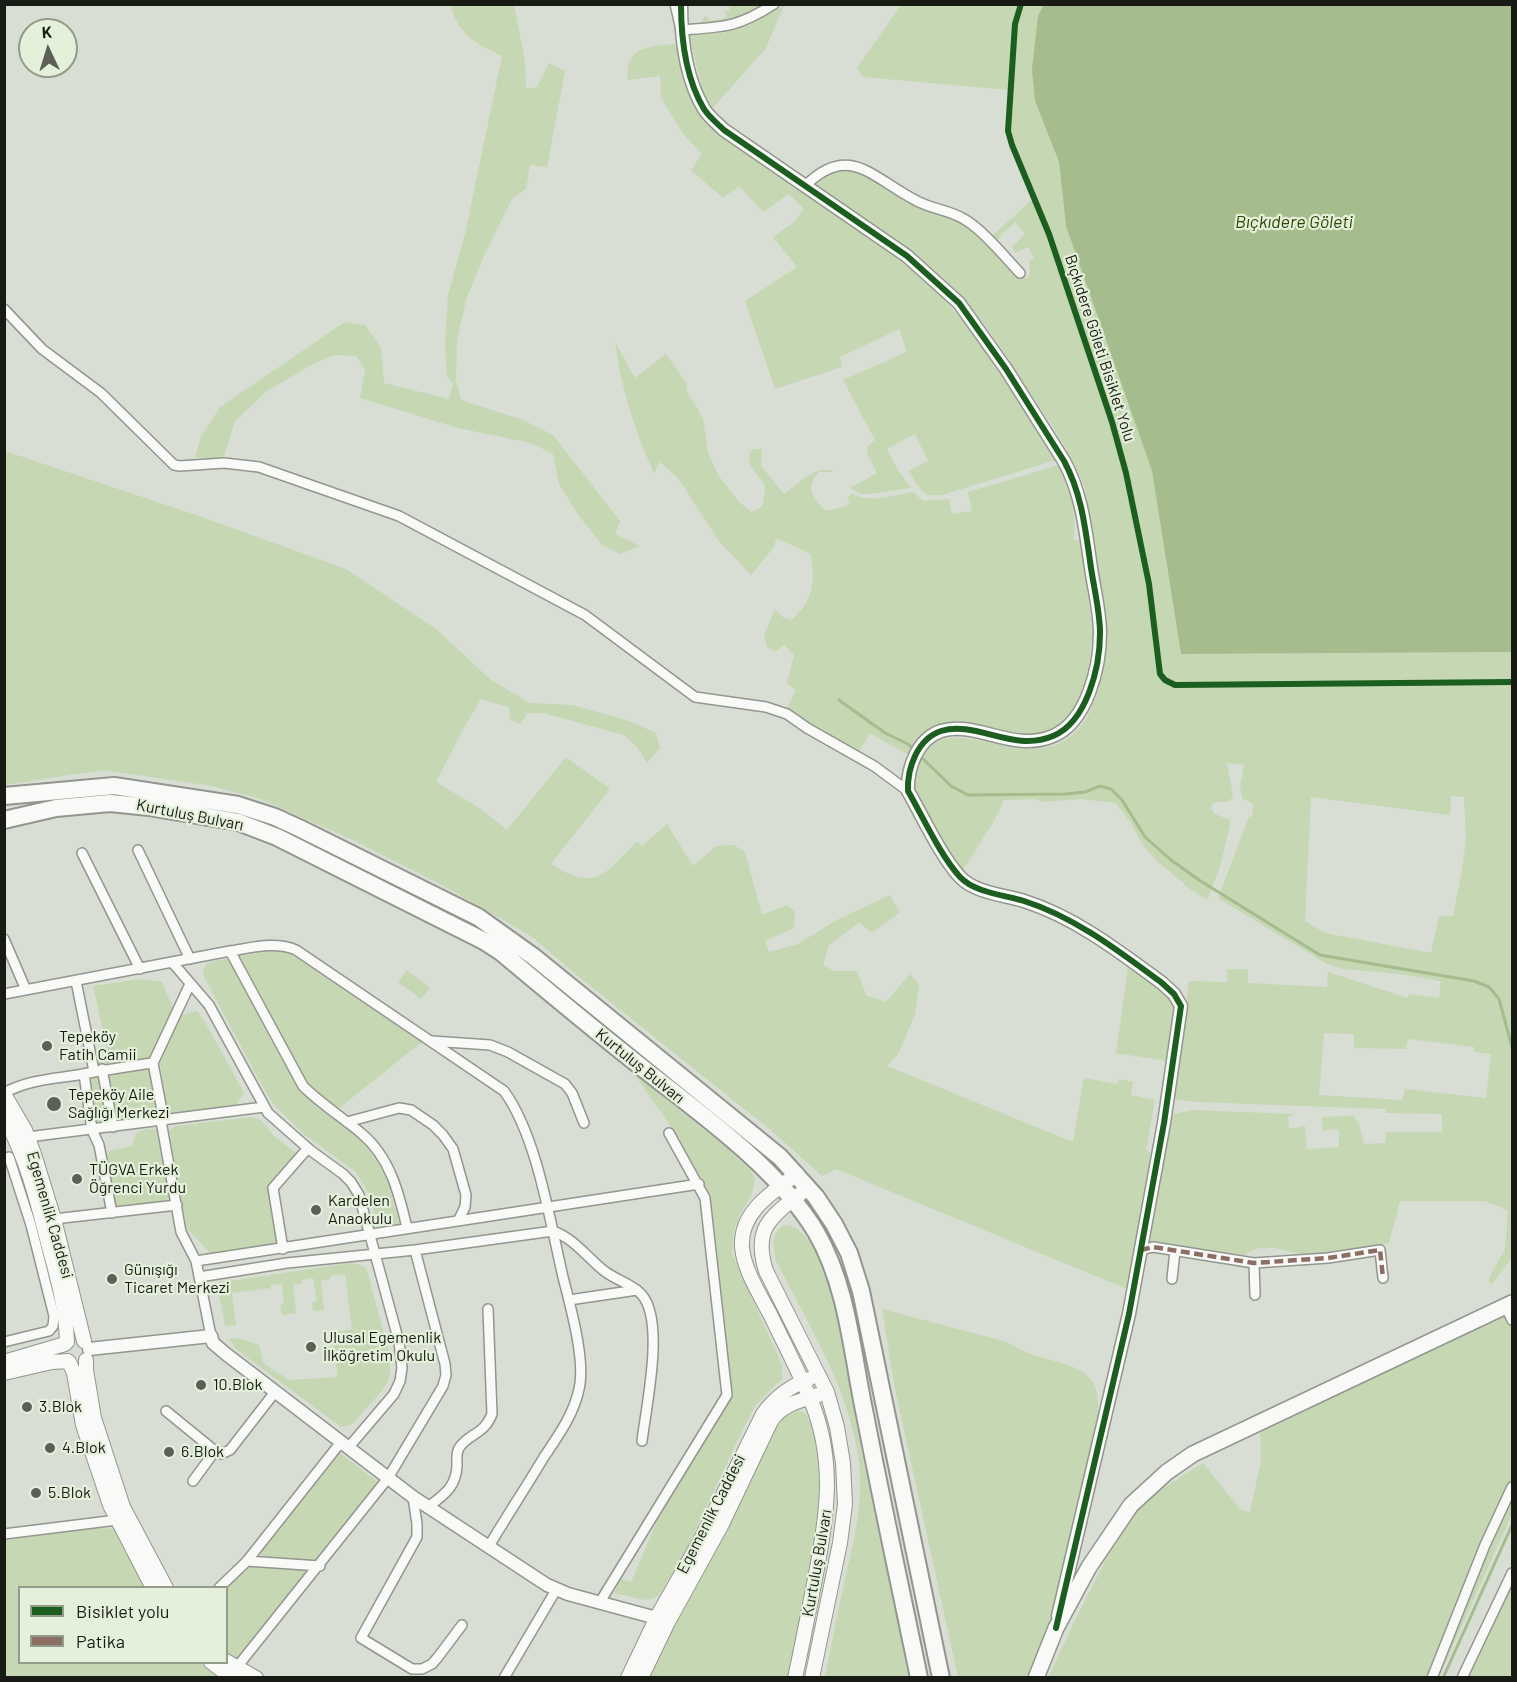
<!DOCTYPE html>
<meta charset="utf-8">
<style>
body{margin:0}
#map{position:relative;width:1517px;height:1682px;overflow:hidden;background:#d8ded3;font-family:Barlow,sans-serif}
canvas{display:block}
.frame{position:absolute;inset:0;border:6px solid #171b13;pointer-events:none}
.legend{position:absolute;left:18px;top:1586px;width:210px;height:78px;box-sizing:border-box;background:#e5f0db;border:2px solid #939b8b;margin:0;padding:8px 10px;list-style:none;font-size:18px;color:#171b13}
.legend li{display:flex;align-items:center;gap:12px;height:30px}
.legend b{width:30px;border:2px solid #939b8b}
.north{position:absolute;left:18px;top:18px;width:60px;height:60px;box-sizing:border-box;background:#e5f0db;border:2px solid #939b8b;border-radius:50%;rotate:356deg;font-size:16px;font-weight:700;line-height:24px;text-align:center;color:#171b13}
.north::after{content:'';display:block;margin:auto;width:21px;height:27px;background:#5b5f56;clip-path:polygon(50% 0,100% 100%,50% 72%,0 100%)}
</style>
<div id="map">
<canvas width="1517" height="1682"></canvas>
<div class="frame"></div>
<ul class="legend">
<li><b style="height:8px;background:#1b5e20"></b>Bisiklet yolu</li>
<li><b style="height:8px;background:#8d6e63"></b>Patika</li>
</ul>
<div class="north">K</div>
</div>
<script>
const g = document.querySelector('canvas').getContext('2d');
g.lineJoin = 'round';
function paint(path, color) { g.fillStyle = color; g.fill(path, 'evenodd'); }
function trace(path, color, width, dash) { g.strokeStyle = color; g.lineWidth = width; g.lineCap = dash ? 'butt' : 'round'; g.setLineDash(dash || []); g.stroke(path); }
function write(font, color, halo, rows, align = 'center') {
  g.font = font + ' Barlow,sans-serif'; g.lineWidth = 4.5; g.setLineDash([]); g.textBaseline = 'middle'; g.strokeStyle = halo; g.fillStyle = color; for (const [text, x, y, turn = 0] of rows) {
    g.save(); g.translate(x, y); g.rotate((+turn || 0) * Math.PI / 180); g.textAlign = isNaN(turn) ? turn : align; if (halo) g.strokeText(text, 0, 0); g.fillText(text, 0, 0); g.restore();
  }
}
paint(new Path2D(`
 M450,5H514L525,61L526,89L537,87L549,63L565,71L547,167L530,165L526,189L512,199L482,260L466,300L457,341L456,380L461,400L523,420L553,435L620,521L615,534L640,546L620,554L602,545L579,516L559,484L553,454L531,443L458,428L360,398L365,369L356,356L335,355L313,364L267,391L235,421L223,459L195,457L201,437L220,407L345,322L365,325L381,348L384,383L449,399L453,384L447,376L445,342L448,295L465,234L502,56C475,43 460,36 450,5Z
 M729,5H761C745,15 721,31 701,23L704,17L707,16L709,21L726,18L725,11L730,10Z
 M784,5L766,48L712,109L704,96L689,35L723,33L749,25Z
 M901,5H1044L1038,16L1035,101L1059,162L1066,226L1152,471L1181,654L1512,652V1258L1492,1284L1489,1283V1278L1505,1249L1508,1210L1485,1201H1400L1389,1243C1366,1248 1340,1256 1316,1256C1293,1256 1265,1238 1245,1255L1150,1242L1164,1156L1173,1114L1193,1110L1292,1114L1293,1116H1288L1289,1129L1305,1126L1307,1149L1339,1147V1129L1325,1130L1323,1132L1322,1117L1353,1116L1359,1124L1364,1144L1385,1143L1386,1132H1442V1114L1386,1113V1109L1195,1102L1175,1099L1189,981L1227,982V969H1248V983L1327,987L1328,972L1408,998V994L1439,998L1441,981L1400,974L1344,969L1327,964L1218,898L1249,817L1252,816L1253,804L1242,798L1240,785L1244,765L1227,763L1233,795L1230,801L1213,803L1211,809L1215,814L1230,820V825L1220,867L1207,900L1190,889L1157,861L1144,847L1131,823L1116,803L1080,799L1043,802L1035,799L1004,800L994,821L963,870C950,851 914,805 913,783C913,773 917,763 922,755C956,705 1034,785 1081,726C1097,707 1107,663 1107,639C1107,621 1104,604 1101,586C1098,564 1094,541 1090,519C1088,507 1087,493 1082,481C1070,452 1051,424 1033,397C1006,355 980,313 943,278C904,242 857,215 813,185C850,146 891,192 926,210C941,218 958,220 972,230C989,242 1003,260 1017,275L1027,279L1030,273L1029,261L1034,259L1028,247L1015,253L1012,247L1025,234L1015,222L1001,235L997,242L992,236L1034,198L1012,145L1008,131L1009,90L863,77L857,68ZM1451,796L1464,797L1466,840L1462,870L1453,916H1439L1431,953L1325,933L1305,921L1311,797L1450,815ZM1324,1033L1354,1034V1048L1406,1049L1408,1039L1474,1047V1052L1491,1054L1486,1098L1405,1089L1402,1100L1319,1095Z
 M673,44L678,45L702,116L716,131L875,241L930,284L972,330L1056,460L942,495C921,498 919,487 909,471L928,461L915,434L887,449L898,470L911,488L868,494H861L850,488L877,473L867,453V446L875,440L843,380L907,352L899,329L840,357L842,367L775,389L745,301L797,267L773,237L793,223L804,209L789,194L763,212L739,186L723,198L691,170L702,154L684,135L661,98L660,76L628,80C625,47 647,47 673,44Z
 M615,342L635,378L666,354L687,384L686,390L703,418L708,452L718,475L740,503L752,512L763,506L765,486L750,465L749,454L753,449H762L761,466L784,494C798,484 818,463 835,472H819C804,487 813,498 825,510C835,510 841,508 850,503L847,498L852,494C870,504 894,495 913,492L923,501L949,499L952,514L972,511L968,492L1059,465C1074,496 1076,507 1074,540H1080L1093,633L1087,679L1074,713L1062,726L1051,732L1021,737L955,724H942L927,732L909,755L870,733L859,752L804,721L787,708L796,690L787,684L794,655L784,644L776,652L767,647L764,635L775,609L784,618L792,620C815,598 814,583 811,554L776,538L774,547L751,575L719,541L678,478L660,462L654,473C635,432 621,387 615,342Z
 M5,451L202,517L346,569L436,629L491,680L530,703L572,705L626,720L656,733L660,748L647,763L638,748L624,735L543,713H527L521,724L510,720L509,707L481,699L465,726L436,782L481,809L507,830L566,757L610,789L551,864C596,893 605,874 637,841L642,846L667,824L693,866L716,846L734,845L745,852L762,915L787,905L795,912L794,928L765,941L769,952L798,944L837,920L890,895L900,913L872,932L859,923L829,945L823,965L834,971H857L866,995L886,1002L910,974L919,984L915,1015L898,1054L887,1066L1073,1142L1084,1078L1117,1084L1118,1079L1133,1082L1131,1095L1155,1100L1146,1150L1151,1153L1127,1289L836,1169L822,1176L772,1131L579,977L531,936L440,884L353,840L258,798L212,786L103,770L5,785Z
 M274,951L285,952L293,956L422,1042L337,1110L308,1085L237,956Z
 M230,958L299,1088L319,1106L358,1137L365,1144L379,1165L389,1185L399,1224L379,1227L369,1194L356,1172L305,1135L274,1105L264,1089L204,977L203,971L207,963Z
 M1128,968C1146,980 1169,988 1174,1010L1166,1061L1116,1053Z
 M407,970L430,988L421,999L398,982Z
 M142,979L162,982L173,1008L150,1060L100,1066L99,1059L109,1057L93,986Z
 M197,1011L205,1022L244,1093L235,1106L168,1114L160,1063L180,1016Z
 M149,1068L157,1116L116,1121L107,1072Z
 M634,1074L726,1147L751,1171L755,1178L752,1193L740,1215L734,1231L732,1253L782,1365V1379L756,1405L745,1425L688,1546L661,1592L657,1597L644,1600L614,1593L621,1579L631,1582L657,1521L732,1395L711,1195L677,1135Z
 M99,1076L107,1122L96,1124L88,1078Z
 M251,1117L261,1120L273,1135L296,1153L278,1173L269,1189L278,1244L210,1253L186,1227L169,1130L176,1126Z
 M146,1129H155L157,1131L170,1199L169,1201L119,1207L115,1204L107,1160L109,1151L132,1146L137,1132Z
 M784,1225C807,1225 820,1260 827,1279C846,1333 850,1392 861,1449C876,1525 895,1601 908,1677H825C831,1646 837,1615 844,1584C853,1544 864,1504 859,1462C850,1390 809,1325 776,1261C773,1247 770,1234 784,1225Z
 M351,1263L364,1266L367,1270L390,1357V1374L387,1383L380,1393L356,1420L351,1425L341,1427L236,1349L229,1339L237,1338L259,1345L263,1363L289,1380L338,1377L331,1333L352,1329L345,1274L330,1276V1279L321,1281L324,1310L313,1311L312,1302L317,1301L313,1278L301,1280L302,1284L293,1285L296,1313L282,1315L280,1305L284,1304L282,1284L271,1285V1288L232,1293L236,1325L225,1326L217,1283Z
 M882,1309L1007,1342C1017,1348 1026,1353 1037,1356C1075,1368 1102,1367 1098,1417L1049,1625L1030,1677H958L895,1389Z
 M1512,1310V1514L1439,1677L1048,1678L1079,1612L1115,1542L1133,1514L1146,1499L1203,1463L1240,1509L1250,1512L1261,1461L1260,1433Z
 M798,1410L806,1414L817,1435L824,1495L791,1677L648,1678L669,1632L775,1428L785,1415Z
 M340,1453L379,1483L314,1561L262,1557L261,1554L263,1550Z
 M97,1528L114,1529L145,1587L20,1588V1662L202,1663L220,1677H5L4,1540Z
 M250,1565L309,1569L236,1660L227,1653L226,1588Z
 M1512,1584V1677H1467Z`), '#c5d7b3');
paint(new Path2D(`
 M1044,4L1512,5V652L1181,654L1152,471L1066,226L1059,162L1035,101L1032,69L1038,16Z`), '#a5bc8d');
trace(new Path2D(`
 M839,700L885,733L908,744L914,750
 M919,755L951,786L968,795L1066,794L1085,792L1100,786L1111,789L1122,800L1145,837L1171,860L1199,880L1320,955L1474,981L1489,987L1499,999L1512,1047
 M1443,1678L1512,1525`), '#a5bc8d', 3);
const minor = new Path2D(`
 M675,4L681,30C723,27 737,28 774,4
 M805,186C850,141 874,180 917,201C932,209 949,210 964,219C982,229 1005,257 1020,273
 M4,309L42,349L101,393L174,465L180,466L224,463L259,467L399,516L585,615L695,697L766,707L787,714L807,728L874,766L908,791
 M138,850L190,959
 M82,853L140,969
 M4,939L26,990
 M230,951L303,1086C321,1104 342,1117 361,1133C390,1157 399,1193 407,1228
 M172,962L209,1005L268,1113L310,1150L343,1174L351,1182L359,1195L399,1342L402,1368L400,1381L394,1394L348,1448
 M76,981L94,1071
 M4,994L230,951C251,948 276,941 296,950L504,1091C537,1136 550,1222 563,1277C570,1305 586,1361 579,1389C574,1414 558,1436 544,1457C526,1487 507,1516 489,1546
 M432,1041L490,1045L508,1052L565,1084L572,1093L584,1123
 M102,1069L113,1127
 M84,1074L92,1130L99,1145L112,1213
 M4,1093C30,1079 55,1079 83,1074C106,1070 129,1066 153,1063
 M161,1121L181,1232L196,1261L211,1336
 M164,1121L153,1063L190,984
 M347,1122L399,1108L411,1110L433,1125L443,1135L453,1149L466,1195L465,1207L459,1219
 M28,1137L264,1107
 M54,1219L177,1205
 M283,1249L273,1188L308,1148
 M1141,1250L1153,1247L1254,1263L1328,1258L1380,1250L1383,1278
 M196,1261L699,1184
 M1254,1263L1255,1295
 M199,1277L287,1263L415,1250L553,1231C573,1238 587,1257 603,1270C615,1280 633,1284 642,1295C665,1322 646,1407 642,1441
 M1172,1279L1175,1251
 M569,1300L637,1290
 M1505,1305L1512,1320
 M4,1342L49,1331L53,1326L54,1316L31,1225L9,1157
 M166,1411L215,1451L193,1481
 M215,1451L221,1454L230,1450L275,1392
 M413,1497L417,1524V1537L361,1638L412,1669H422L432,1664L438,1657L462,1625
 M428,1507C444,1495 456,1487 457,1466C457,1460 456,1453 459,1448C469,1433 484,1435 492,1414L488,1309
 M4,1534L117,1520
 M247,1561L320,1566
 M219,1588L247,1561L341,1442
 M600,1602L727,1395L705,1198L669,1133
 M237,1667L388,1478L443,1386L446,1375L445,1364L415,1250
 M504,1678L556,1590
 M1432,1678L1485,1545L1512,1487
 M1462,1678L1512,1573`);
const tertiary = new Path2D(`
 M681,4C681,39 686,79 704,109C709,117 718,124 724,130L907,256L959,303L1006,369L1064,461C1081,492 1085,526 1090,561C1093,585 1100,610 1100,633C1100,667 1087,722 1053,736C1013,753 976,720 941,731C917,739 907,769 908,791C923,817 940,855 960,877C975,893 1005,895 1024,901C1075,917 1120,952 1162,983L1174,994L1181,1006L1164,1123L1129,1314L1058,1616
 M89,1349L211,1336L213,1343L226,1354L413,1497L547,1585L568,1594L664,1620`);
const secondary = new Path2D(`
 M4,1094L25,1130L34,1154L54,1219L84,1341
 M4,1117C26,1156 37,1200 48,1243C57,1275 66,1308 67,1342
 M800,1194C769,1218 753,1230 766,1271L827,1392L837,1427L843,1463L845,1504L840,1543L812,1678
 M86,1360V1370L94,1418L123,1507L166,1588
 M4,1362L65,1344
 M69,1362L74,1373L83,1425L110,1505L153,1588
 M4,1373L52,1362L68,1361
 M226,1661L256,1678
 M211,1662L232,1678
 M628,1678L657,1617L700,1541L763,1414C775,1397 789,1387 809,1379
 M641,1678L668,1622L722,1524L771,1421C782,1404 800,1401 818,1395
 M795,1678C802,1646 808,1615 814,1584C827,1519 837,1459 809,1396C797,1368 783,1341 770,1314C759,1293 744,1270 742,1247C740,1211 773,1192 797,1174`);
const primary = new Path2D(`
 M1036,1678L1056,1628L1089,1567L1131,1505L1167,1472L1193,1454L1512,1303`);
const trunk = new Path2D(`
 M4,796L114,786L238,805L275,817L299,828L478,917L534,957L780,1157L816,1197L834,1224L849,1253L861,1291L941,1678
 M4,820L56,808L110,803L149,807L238,822L277,837L484,941L501,952C550,993 599,1034 649,1073C705,1117 779,1170 816,1232C848,1287 852,1354 865,1415C882,1503 901,1590 919,1678`);
trace(minor, '#92968e', 12);
trace(tertiary, '#92968e', 15);
trace(secondary, '#92968e', 16);
trace(primary, '#92968e', 18);
trace(trunk, '#92968e', 20);
trace(minor, '#f9faf8', 9);
trace(tertiary, '#f9faf8', 12);
trace(secondary, '#f9faf8', 14);
trace(primary, '#f9faf8', 15);
trace(trunk, '#f9faf8', 16);
trace(new Path2D(`
 M1141,1250L1153,1247L1254,1263L1328,1258L1380,1250L1383,1278`), '#8d6e63', 4.5, [9, 4.5]);
trace(new Path2D(`
 M681,4C681,39 686,79 704,109C709,117 718,124 724,130L907,256L959,303L1006,369L1064,461C1081,492 1085,526 1090,561C1093,585 1100,610 1100,633C1100,667 1087,722 1053,736C1013,753 976,720 941,731C917,739 907,769 908,791C923,817 940,855 960,877C975,893 1005,895 1024,901C1075,917 1120,952 1162,983L1174,994L1181,1006L1164,1123L1129,1314L1056,1628
 M1021,4L1015,24L1008,131L1012,145L1049,234L1112,422L1126,473L1149,584L1160,674L1165,680L1175,685L1512,682`), '#1b5e20', 6);
for (const [x, y, r, color] of [
 [47,1046,6,"#5b5f56"],
 [54,1104,8,"#5b5f56"],
 [77,1179,6,"#5b5f56"],
 [316,1210,6,"#5b5f56"],
 [112,1279,6,"#5b5f56"],
 [311,1347,6,"#5b5f56"],
 [201,1385,6,"#5b5f56"],
 [27,1407,6,"#5b5f56"],
 [50,1448,6,"#5b5f56"],
 [169,1452,6,"#5b5f56"],
 [36,1493,6,"#5b5f56"]
]) { const dot = new Path2D(); dot.arc(x, y, r, 0, 2 * Math.PI); g.fillStyle = color; g.fill(dot); trace(dot, '#e5f0db', 2); }
write('16px', '#171b13', '#e5f0db', [
 ["Bıçkıdere Göleti Bisiklet Yolu",1100,348,72],
 ["Kurtuluş Bulvarı",190,815,11],
 ["Kurtuluş Bulvarı",640,1066,39],
 ["Egemenlik Caddesi",50,1215,74],
 ["Egemenlik Caddesi",711,1514,-63],
 ["Kurtuluş Bulvarı",817,1563,-80]
]);
write('16px', '#171b13', '#e5f0db', [
 ["Tepeköy",59,1037],
 ["Fatih Camii",59,1055],
 ["Tepeköy Aile",68,1095],
 ["Sağlığı Merkezi",68,1113],
 ["TÜGVA Erkek",89,1170],
 ["Öğrenci Yurdu",89,1188],
 ["Kardelen",328,1201],
 ["Anaokulu",328,1219],
 ["Günışığı",124,1270],
 ["Ticaret Merkezi",124,1288],
 ["Ulusal Egemenlik",323,1338],
 ["İlköğretim Okulu",323,1356],
 ["10.Blok",213,1385],
 ["3.Blok",39,1407],
 ["4.Blok",62,1448],
 ["6.Blok",181,1452],
 ["5.Blok",48,1493]
], 'left');
write('italic 18px', '#2e4800', '#e5f0db', [
 ["Bıçkıdere Göleti",1294,222]
]);
</script>
